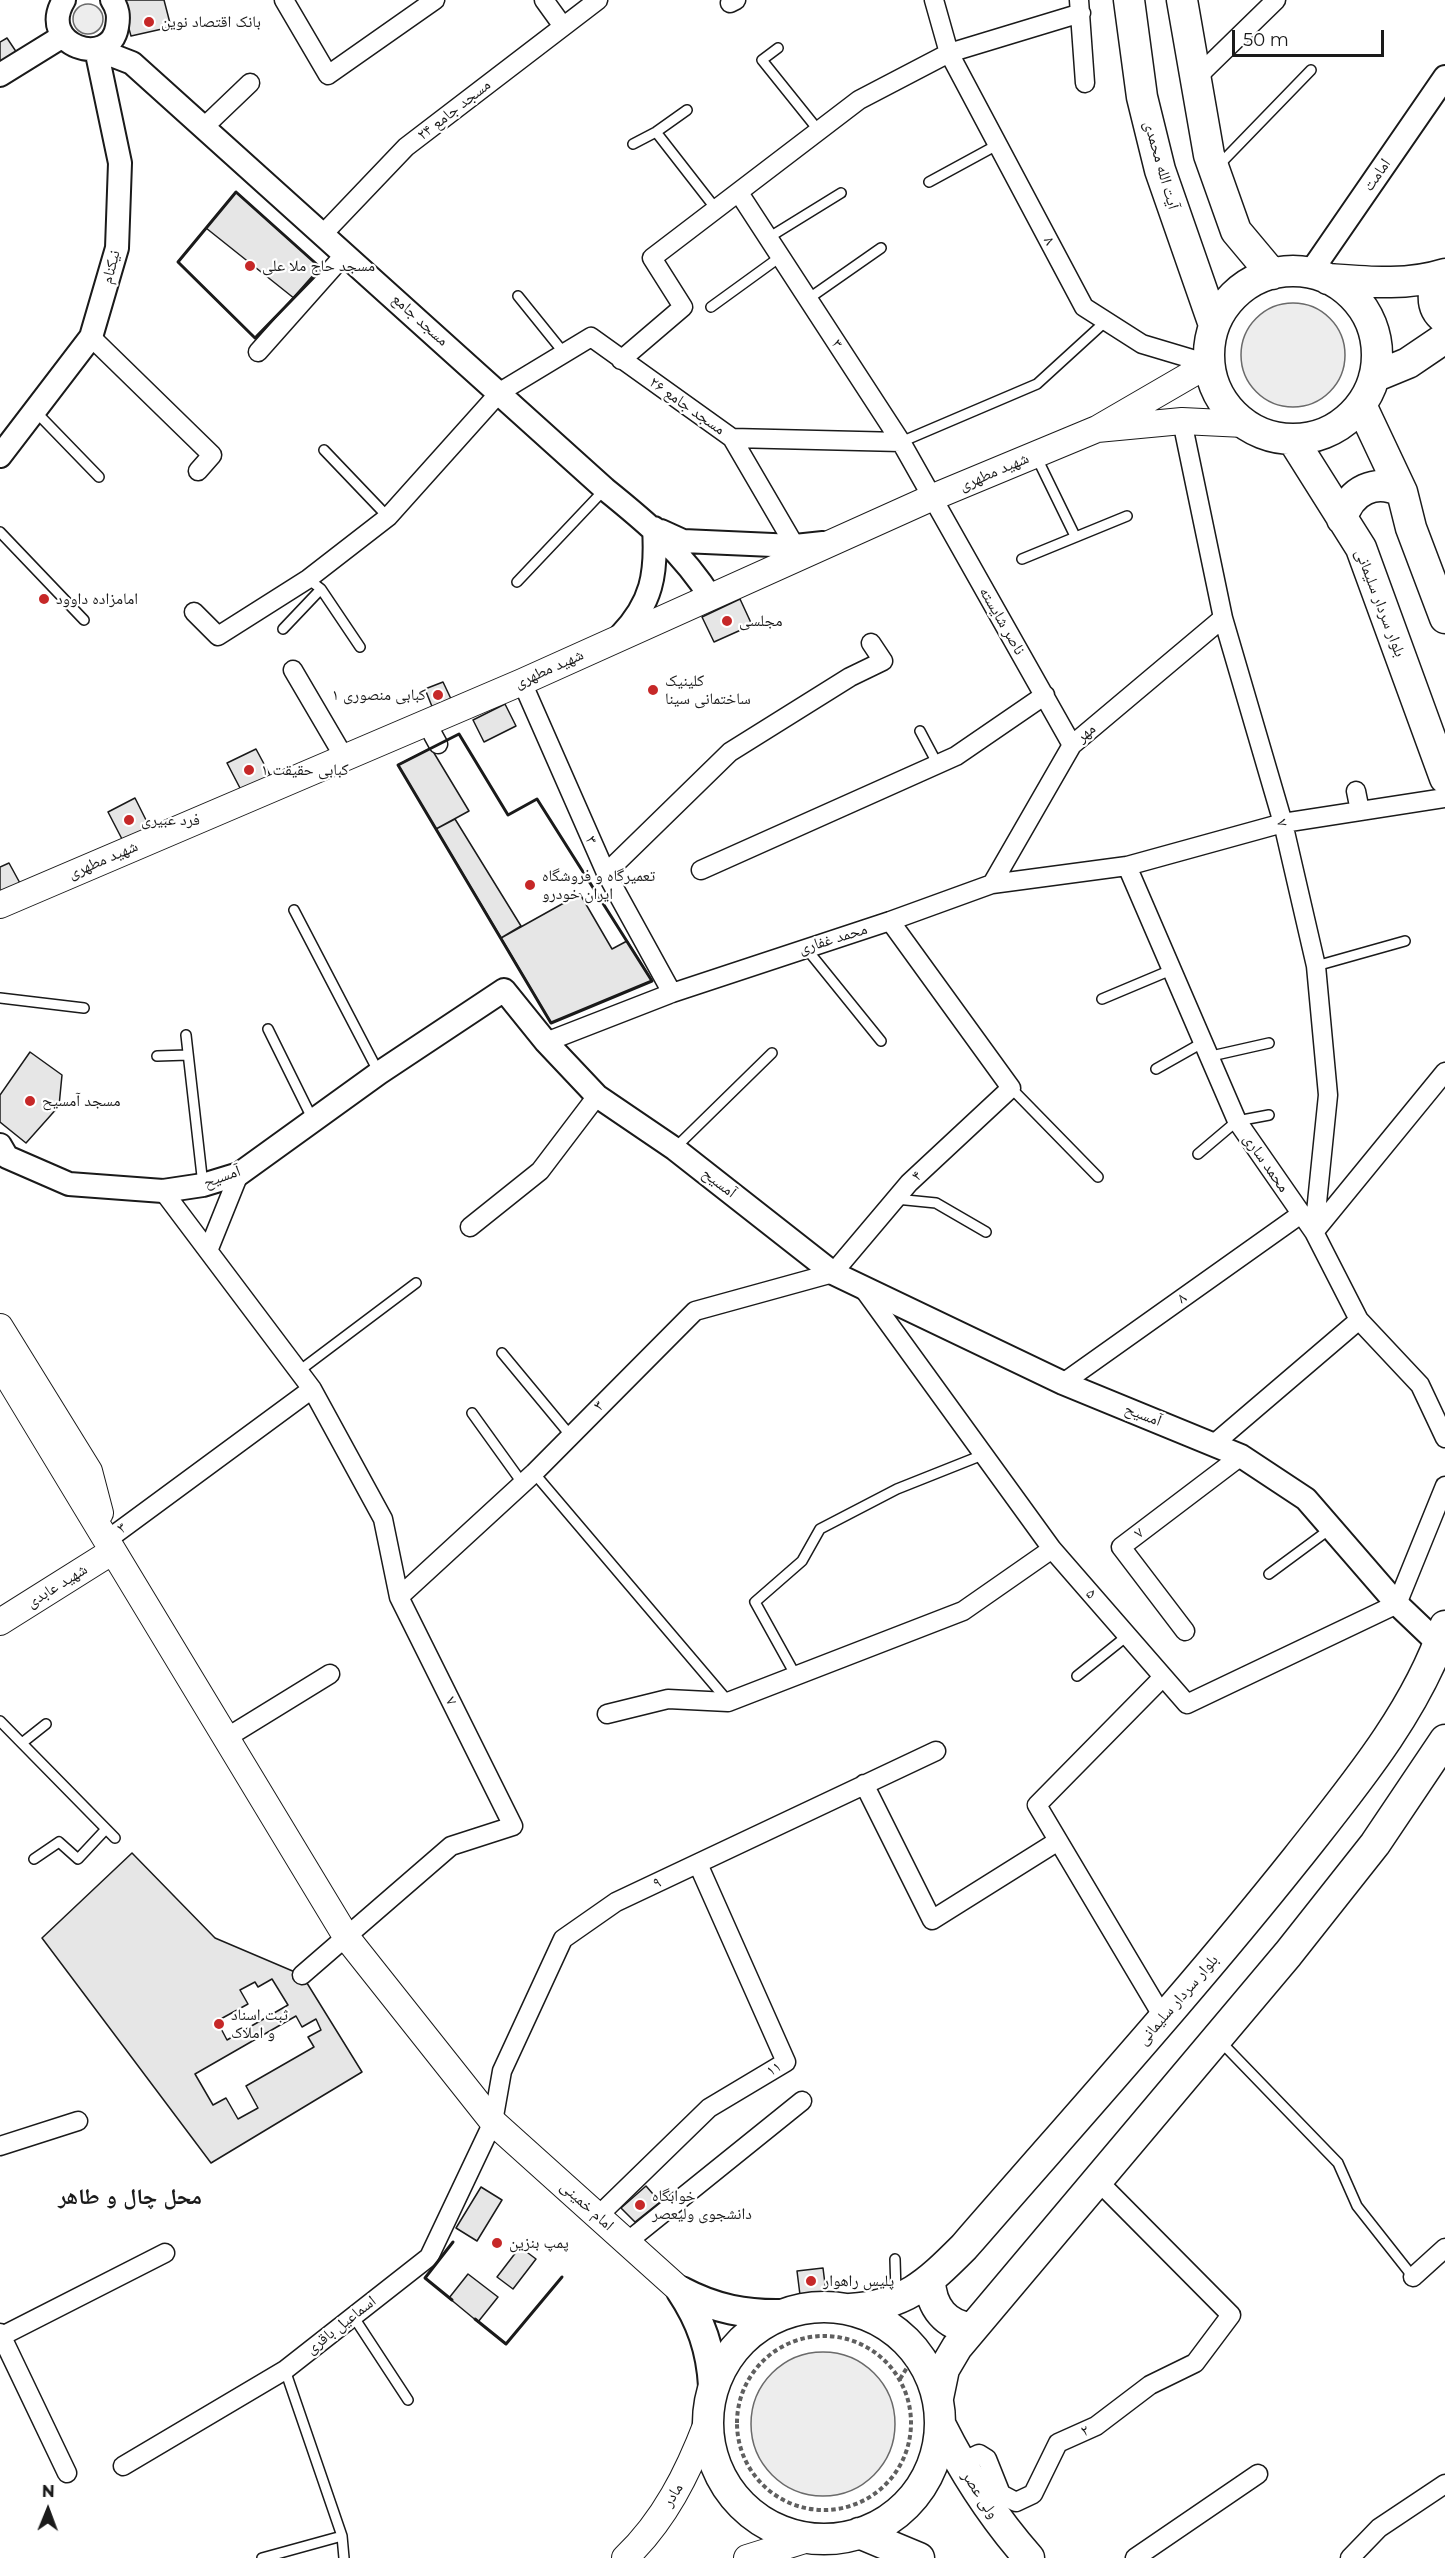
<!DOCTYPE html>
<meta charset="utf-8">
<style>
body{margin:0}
#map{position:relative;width:1445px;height:2558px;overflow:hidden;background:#fff;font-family:Montserrat,sans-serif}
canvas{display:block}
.north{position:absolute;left:18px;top:2480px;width:60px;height:60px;-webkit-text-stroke:4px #fff;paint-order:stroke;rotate:1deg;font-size:16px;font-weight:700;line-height:24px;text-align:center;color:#1a1a1a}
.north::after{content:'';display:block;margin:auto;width:21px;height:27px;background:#1a1a1a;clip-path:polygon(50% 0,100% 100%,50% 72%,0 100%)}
.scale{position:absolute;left:1232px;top:30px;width:152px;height:27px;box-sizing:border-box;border:3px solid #1a1a1a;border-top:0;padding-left:8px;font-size:18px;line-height:21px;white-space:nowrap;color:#1a1a1a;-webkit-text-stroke:4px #fff;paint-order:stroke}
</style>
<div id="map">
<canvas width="1445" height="2558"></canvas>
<div class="north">N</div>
<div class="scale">50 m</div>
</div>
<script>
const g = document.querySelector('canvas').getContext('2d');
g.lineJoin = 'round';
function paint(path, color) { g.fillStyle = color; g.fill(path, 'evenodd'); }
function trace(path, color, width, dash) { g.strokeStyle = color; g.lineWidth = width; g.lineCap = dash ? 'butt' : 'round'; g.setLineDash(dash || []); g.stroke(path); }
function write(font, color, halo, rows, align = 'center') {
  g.font = font + ' Montserrat,"Noto Naskh Arabic",sans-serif'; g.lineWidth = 4.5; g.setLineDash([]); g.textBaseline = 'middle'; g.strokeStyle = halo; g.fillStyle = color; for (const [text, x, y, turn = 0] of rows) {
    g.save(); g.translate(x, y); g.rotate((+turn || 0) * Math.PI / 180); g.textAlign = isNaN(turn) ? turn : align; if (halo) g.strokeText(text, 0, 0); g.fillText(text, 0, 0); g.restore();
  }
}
const built = new Path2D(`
 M73 19a15 15 0 1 1 30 0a15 15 0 1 1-30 0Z
 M1241 355a52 52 0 1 1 104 0a52 52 0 1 1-104 0Z
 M751 2424a72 72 0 1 1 144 0a72 72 0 1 1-144 0Z`);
paint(built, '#ededed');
trace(built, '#6a6a6a', 1.5);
const building = new Path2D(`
 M121,0H164L171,27L131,36Z
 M7,38L19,56L0,68V42Z
 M236,192L322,269L295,299L206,228Z
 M740,599L752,625L714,642L702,617Z
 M443,682L452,701L433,709L425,689Z
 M505,704L516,726L484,742L473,720Z
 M431,748L469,811L436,829L398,765Z
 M256,749L271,777L241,790L227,763Z
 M135,798L150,828L123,841L108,812Z
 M455,819L521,926L501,938L436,829Z
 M9,863L21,885L0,894V867Z
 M580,894L612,949L627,941L652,981L551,1023L501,938Z
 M30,1052L62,1075L59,1106L26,1143L0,1122V1095Z
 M132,1853L215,1938L302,1975L362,2072L211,2163L42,1938Z
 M272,1979L288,2005L227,2040L217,2021L248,2004L240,1990L255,1982L258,1987Z
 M296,2016L302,2027L316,2019L321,2030L308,2037L314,2047L246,2086L258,2108L238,2119L226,2098L213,2105L195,2074Z
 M646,2186L660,2202L635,2222L621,2208Z
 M481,2187L502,2200L477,2241L456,2228Z
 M520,2247L536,2259L513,2289L497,2277Z
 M823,2268L826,2292L800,2295L797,2271Z
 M468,2274L498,2297L478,2322L449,2298Z`);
paint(building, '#e6e6e6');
trace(building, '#1a1a1a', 1.5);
const service = new Path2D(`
 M778,48L762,60L819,131
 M656,132L716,209
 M633,144L656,132L687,110
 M1218,166L1311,70
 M929,182L997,145
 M768,238L841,193
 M518,296L564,353
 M808,299L881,248
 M711,307L780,257
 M35,411L99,477
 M901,442L1037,384L1106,321
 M324,450L388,517
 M1036,456L1075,536
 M0,532L84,620
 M1022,559L1127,516
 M308,579L321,589L360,647
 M517,582L605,489
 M283,629L321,589
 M920,731L938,765
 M294,910L379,1073
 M805,947L881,1041
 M1316,966L1405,941
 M0,998L84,1008
 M1102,999L1171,970
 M268,1029L313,1120
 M186,1035L203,1185
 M157,1056L188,1055
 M1207,1057L1269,1043
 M1156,1069L1202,1043
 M1011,1088L1098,1177
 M675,1148L772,1053
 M1198,1154L1237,1121L1269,1115
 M896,1199L936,1203L986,1232
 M502,1353L570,1435
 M299,1371L416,1283
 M472,1413L523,1484
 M534,1473L727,1700
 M1269,1574L1330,1529
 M796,1676L755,1602L802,1561L820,1529L897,1489L985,1454
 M1077,1676L1127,1636
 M0,1721L115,1838
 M22,1743L46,1724
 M34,1859L59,1842L78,1859L106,1829
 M1221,2042L1338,2163L1357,2206L1413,2277
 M895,2259L896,2293
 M353,2316L408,2400
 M285,2370L342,2536L344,2558
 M262,2558L342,2536`);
const minor = new Path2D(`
 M284,0L328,75L435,0
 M544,0L562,25
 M934,0L949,53L1084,307L1142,344L1209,364
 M1079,0L1085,83
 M730,3L736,0
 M1195,79L1276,0
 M204,127L250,83
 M739,193L901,442L1072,745
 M323,234L406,147L598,0
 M91,337L212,455L198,471
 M258,352L345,254
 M621,360L683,307L652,258L859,100L949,53L1081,13
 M1182,421L1223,618L1283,823L1316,966L1328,1095L1314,1232
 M732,438L795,546
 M194,612L218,636L308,579L388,517L500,392L591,337L732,438L901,442
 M293,670L344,757
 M522,682L606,873L672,993
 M426,722L438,744
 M1356,791L1360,811
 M1127,866L1237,1121L1314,1232L1359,1320L1420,1385L1445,1438
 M701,870L956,756L1045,695
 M606,873L730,752L850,677L883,661L871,643
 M992,884L1072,745L1223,618
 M546,1042L672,993L890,921L992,884L1127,866L1283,823L1445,798
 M163,1191L312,1389L383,1519L399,1597L513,1826L451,1846L302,1975
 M470,1227L540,1171L597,1096
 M1314,1232L1445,1072
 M208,1251L239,1174
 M865,1291L1052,1549L1187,1704L1397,1604L1445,1486
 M1063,1383L1301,1214
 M1215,1443L1359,1320
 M107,1540L312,1389
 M399,1597L534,1473L695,1311L833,1273L909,1183L1011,1088L890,921
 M1185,1631L1121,1547L1241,1456
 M1163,1677L1037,1805L1163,2017
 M607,1714L668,1699L728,1702L963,1611L1052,1549
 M226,1738L330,1674
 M864,1784L932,1920L1058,1841
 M0,2146L78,2121
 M598,2216L709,2108L786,2062L698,1864
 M627,2242L802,2101
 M1413,2277L1445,2248
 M0,2333L67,2473
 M2,2336L165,2253
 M960,2463L979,2454L987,2459L1001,2494L1016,2502L1033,2494L1058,2443L1096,2426L1150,2385L1195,2363L1231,2315L1097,2180
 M123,2466L285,2370L429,2257L493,2122L502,2071L563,1939L616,1902L936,1751
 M1135,2558L1258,2474
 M1350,2558L1379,2528L1445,2484`);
const tertiary = new Path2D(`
 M64,0C36,46 110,69 117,27C119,16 118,9 112,0
 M96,49L132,63L605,489C646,522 683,553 711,598
 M0,75L63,36
 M1310,273L1445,77
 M0,456L91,337L117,248L120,163L96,49
 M661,531L683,541L795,546L823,543
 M620,636C652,603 657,574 654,528
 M0,1145L7,1157L69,1184L163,1191L203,1185L239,1174L379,1073L504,990L546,1042L597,1096L675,1149L833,1273L1063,1383L1241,1456L1306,1499L1397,1604L1439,1644`);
const secondary = new Path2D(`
 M1209,364L1097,429L1182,421L1244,424
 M0,905L522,682L931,498L1097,429
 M0,1327L89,1471L100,1513
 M0,1364L347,1938L493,2122L681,2291
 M0,1622L113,1551
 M625,2558C664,2521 688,2473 707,2423
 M747,2558L811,2538`);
const primary = new Path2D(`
 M681,2291C715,2309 746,2315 784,2314
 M681,2291C701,2321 711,2350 713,2386`);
const trunk = new Path2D(`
 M1129,0L1142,97L1160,170L1214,325
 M1182,0L1209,155L1236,231L1272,274
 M1209 355a84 84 0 1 1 168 0a84 84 0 1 1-168 0Z
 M1445,275C1430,287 1430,308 1445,319
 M1328,279C1368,282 1407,286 1445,274
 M1374,377L1408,363L1445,338
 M1361,405L1402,492L1411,528L1445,618
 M1293,440L1361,548L1445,778
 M1342,519C1350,490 1376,478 1402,492
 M930,2281C931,2307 946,2326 972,2328
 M708 2423a116 116 0 1 1 232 0a116 116 0 1 1-232 0Z
 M850,2309C905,2305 926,2285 964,2247C1076,2118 1191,1991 1297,1858C1353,1787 1416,1712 1445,1626
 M938,2398L944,2369L957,2347L1288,1954L1375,1844L1445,1740
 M941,2426C965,2474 993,2517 1029,2558
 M859,2533L919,2558`);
trace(service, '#1a1a1a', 12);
trace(minor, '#1a1a1a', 21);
trace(tertiary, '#1a1a1a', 26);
trace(secondary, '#1a1a1a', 28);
trace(primary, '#1a1a1a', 32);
trace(trunk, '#1a1a1a', 33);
trace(new Path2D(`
 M737 2423a87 87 0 1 1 174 0a87 87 0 1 1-174 0Z
 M900,2379L916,2353`), '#5f5f5f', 4, [4.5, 3]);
trace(service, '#fff', 9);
trace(minor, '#fff', 18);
trace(tertiary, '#fff', 22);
trace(secondary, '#fff', 26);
trace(primary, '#fff', 28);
trace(trunk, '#fff', 30);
trace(new Path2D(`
 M236,192L322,269L255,338L178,262Z
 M459,734L508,815L537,799L652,981L551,1023L398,765Z
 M452,2300L425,2278L453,2242
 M475,2319L506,2344L562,2277`), '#1a1a1a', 3);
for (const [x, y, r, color] of [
 [149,22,6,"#c62828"],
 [250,266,6,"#c62828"],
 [44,599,6,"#c62828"],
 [727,621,6,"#c62828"],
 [653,690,6,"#c62828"],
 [438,695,6,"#c62828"],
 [249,770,6,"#c62828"],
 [129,820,6,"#c62828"],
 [530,885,6,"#c62828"],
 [30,1101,6,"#c62828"],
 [219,2024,6,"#c62828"],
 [640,2205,6,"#c62828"],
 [497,2243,6,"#c62828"],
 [811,2281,6,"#c62828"]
]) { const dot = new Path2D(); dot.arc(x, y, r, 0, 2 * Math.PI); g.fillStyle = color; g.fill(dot); trace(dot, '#fff', 2); }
write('16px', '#1a1a1a', '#fff', [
 ["بانک اقتصاد نوین",161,22],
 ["مسجد حاج ملا علی",262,266],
 ["امامزاده داوود",56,599],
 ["مجلسی",739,621],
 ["کلینیک",665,681],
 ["ساختمانی سینا",665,699],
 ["کبابی منصوری ۱",426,695,"right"],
 ["کبابی حقیقت ۱",261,770],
 ["فرد عبیری",141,820],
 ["تعمیرگاه و فروشگاه",542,876],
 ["ایران خودرو",542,894],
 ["مسجد آمسیح",42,1101],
 ["ثبت اسناد",231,2015],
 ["و املاک",231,2033],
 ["خوابگاه",652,2196],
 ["دانشجوی ولیعصر",652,2214],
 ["پمپ بنزین",509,2243],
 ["پلیس راهوار",823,2281]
], 'left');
write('16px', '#1a1a1a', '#fff', [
 ["۲۴ مسجد جامع",454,110,-38],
 ["آیت الله محمدی",1161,165,74],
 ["امامت",1377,175,-55],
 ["۸",1049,241,62],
 ["نیکنام",111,267,-75],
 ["مسجد جامع",420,320,42],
 ["۳",837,344,57],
 ["۲۶ مسجد جامع",687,406,35],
 ["شهید مطهری",994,472,-23],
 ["بلوار سردار سلیمانی",1380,603,69],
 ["ناصر شایسته",1002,621,60],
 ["شهید مطهری",549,669,-24],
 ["مهر",1086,733,-40],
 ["۷",1282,823,75],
 ["۳",591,840,66],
 ["شهید مطهری",103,860,-23],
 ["محمد غفاری",833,939,-17],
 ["محمد ساری",1266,1163,55],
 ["۴",917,1176,-43],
 ["آمسیح",222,1177,-20],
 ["آمسیح",719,1183,38],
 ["۸",1182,1298,-35],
 ["۳",599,1406,-45],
 ["آمسیح",1143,1415,21],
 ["۳",122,1528,-36],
 ["۷",1139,1533,-37],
 ["شهید عابدی",57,1586,-32],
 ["۵",1091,1594,49],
 ["۷",451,1701,63],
 ["۹",657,1883,-24],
 ["بلوار سردار سلیمانی",1178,2000,-49],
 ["۱۱",774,2069,-32],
 ["امام خمینی",587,2206,42],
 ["اسماعیل باقری",341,2325,-38],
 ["۲",1085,2431,-23],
 ["مادر",673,2495,-58],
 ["ولی عصر",980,2495,57]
]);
write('bold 22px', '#1a1a1a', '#fff', [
 ["محل چال و طاهر",130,2198]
]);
</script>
